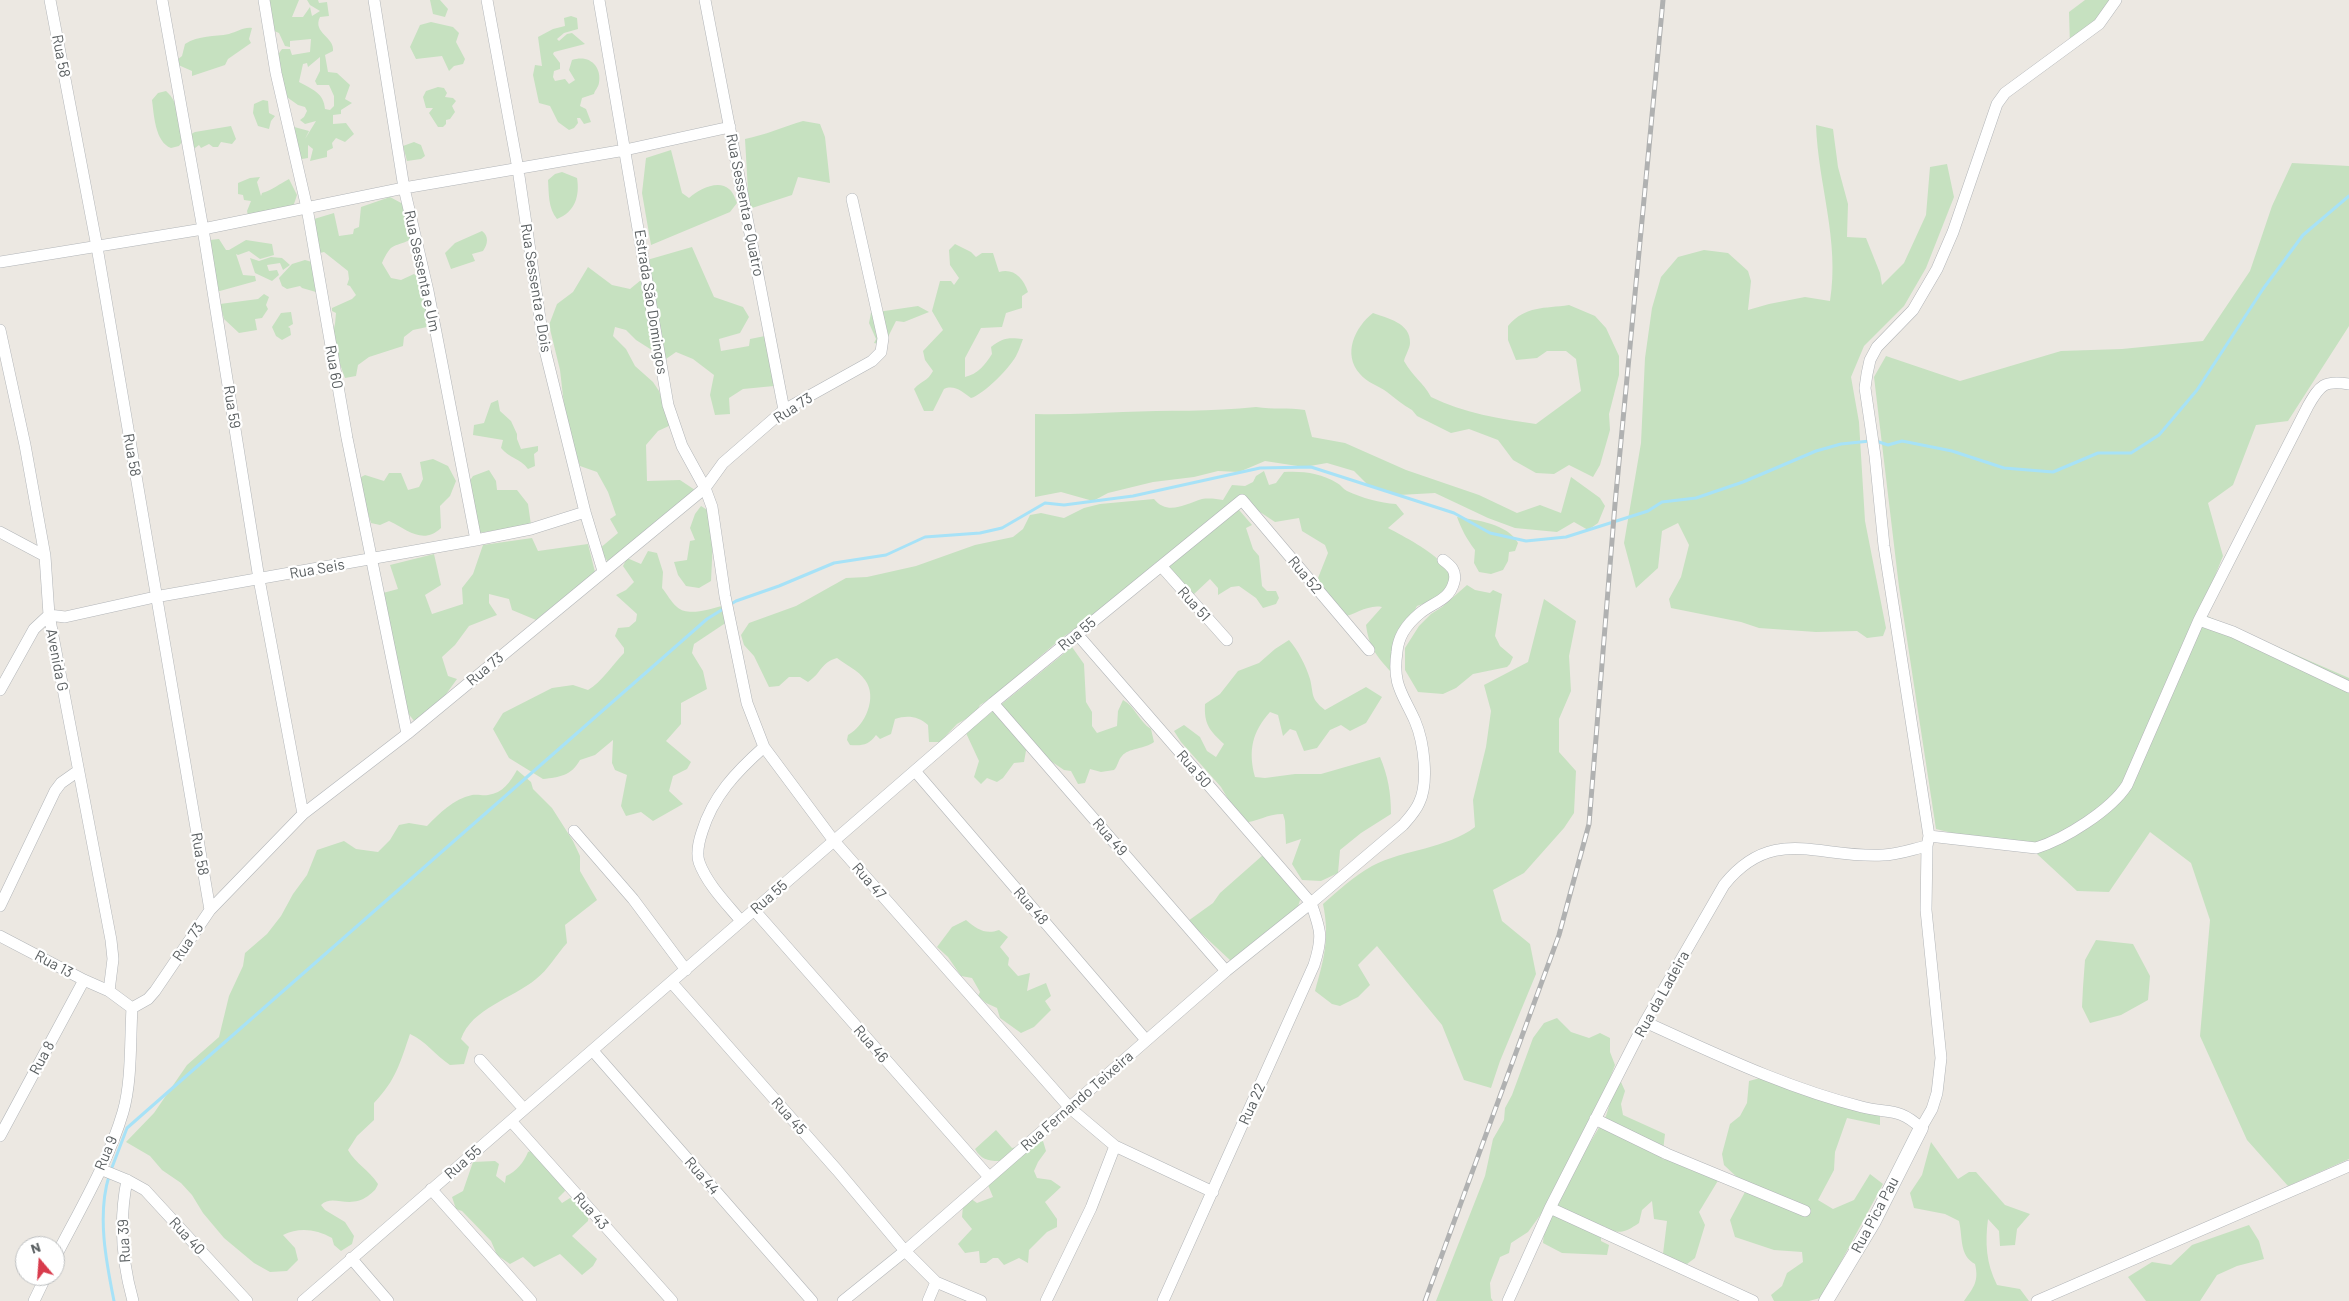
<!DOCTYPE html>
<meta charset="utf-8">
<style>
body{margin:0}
#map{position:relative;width:2349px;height:1301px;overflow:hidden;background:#ece8e2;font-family:Barlow,sans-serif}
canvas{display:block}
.north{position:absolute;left:15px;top:1236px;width:50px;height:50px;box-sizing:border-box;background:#fff;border:1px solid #bdbfc0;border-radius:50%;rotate:342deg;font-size:14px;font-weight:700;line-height:20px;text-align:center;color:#5a5f61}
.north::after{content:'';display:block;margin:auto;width:18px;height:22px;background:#d83b4c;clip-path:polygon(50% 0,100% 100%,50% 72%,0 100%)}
</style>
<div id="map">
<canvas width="2349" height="1301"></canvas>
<div class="north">N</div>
</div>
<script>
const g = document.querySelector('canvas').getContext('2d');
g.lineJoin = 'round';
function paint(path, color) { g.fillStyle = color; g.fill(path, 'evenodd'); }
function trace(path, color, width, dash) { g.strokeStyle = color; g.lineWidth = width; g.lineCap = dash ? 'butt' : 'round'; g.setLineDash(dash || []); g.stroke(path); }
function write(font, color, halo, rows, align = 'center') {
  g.font = font + ' Barlow,sans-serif'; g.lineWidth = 4.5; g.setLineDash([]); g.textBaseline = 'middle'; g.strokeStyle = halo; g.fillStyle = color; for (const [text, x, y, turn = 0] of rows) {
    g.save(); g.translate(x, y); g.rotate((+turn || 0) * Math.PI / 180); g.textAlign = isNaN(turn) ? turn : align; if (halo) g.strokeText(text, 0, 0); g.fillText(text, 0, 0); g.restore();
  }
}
paint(new Path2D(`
 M268,0H299L292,17H303L310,7L312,16L320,11L310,5L307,0H318L319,3L327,2L329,16L320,17C312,33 335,37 333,51L325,55L328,72L337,73L350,85L345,99L352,103L341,110V114L333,115V124L346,123L354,134L345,142L336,138L332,143L333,148L327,151V157L310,161L313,149L308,145V158L302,159L296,157L287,125L309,131L305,139L316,121L305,124L300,120L304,117L307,111L305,107L298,105L284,95L277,56L282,49H290L292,55L310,52L311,39L290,41V47L285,46L279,33L272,30ZM320,57V71L315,81L317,85H329L334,96V106L330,110L325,109C324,93 312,89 299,82L303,64L307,63L308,67Z
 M430,0H440L448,9L445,17L433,14Z
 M2085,0H2116L2070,47L2069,12Z
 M571,16L577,18L578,29L564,33L557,39L559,41L567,34L572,33L585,44L554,52L553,54L560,63V69L554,71L553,77L555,81L565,79L569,84L575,80L569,70L572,60C589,54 602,66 599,83C598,88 595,90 594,94L582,98L580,106L586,109L591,122L584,124L580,118H577L578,123L574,128L569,130L558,122L550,106L539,103L533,75L535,65L542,66L538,37L553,29L565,26L564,18Z
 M431,22L453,27L459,33L456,42L465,59L463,64L454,66L449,71L442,56L416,59L410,47L420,25Z
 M252,28L249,39L251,43L228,59L225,65L192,76V71L176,64L177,60L182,56L185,44C199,35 214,37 229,34C237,32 243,27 252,28Z
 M438,87L444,88L447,93L445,97L453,98L456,101L452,106L455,112L450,119L446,120V124L443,127H438L429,113L433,108H426L423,97L426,91Z
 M166,91C179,102 181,124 184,139L179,146L171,148C155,142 154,115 152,100L158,93Z
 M263,100L268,101L269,113L275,116L271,121L269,129L258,126L253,113L254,104Z
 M803,121L820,124L825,137L830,183L798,177L792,195L749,209L745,139C765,135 783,127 803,121Z
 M1816,125L1833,129L1838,167L1848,204L1847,237L1866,238L1880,273L1882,285L1904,263L1926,215L1930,167L1947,164L1954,197L1926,268L1904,306L1864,346L1851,377L1859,422L1865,521L1886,628L1883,636L1867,638L1857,631L1816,632L1759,628L1741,622L1671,608L1669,599L1681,577L1689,545L1678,523L1662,531L1658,568L1636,588L1624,543L1641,443L1645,358L1652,308L1661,277L1678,257L1704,250L1728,253L1748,271L1751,281L1748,310L1769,304L1805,297L1830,301C1840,241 1818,184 1816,125Z
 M231,126L236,139L232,144L221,142L218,147H213L209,144L201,148L199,145L195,148L192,145L191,134L195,132Z
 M414,142L421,145L425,156L421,159L407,161L403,146Z
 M671,150L682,193L689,198C698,190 718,179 729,189C733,192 735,198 737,203L730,212L651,245L642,193L646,158Z
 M2292,163L2349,166V326L2288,421L2256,425L2233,485L2208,503L2223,556L2200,613L2349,678V1159L2288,1186L2247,1140L2200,1036L2210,920L2191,863L2150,832L2109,892L2077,891L2037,854L1936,829L1899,587L1874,377L1886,356L1960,381L2061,351L2122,349L2203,341L2250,271L2272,206Z
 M562,172L577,178C580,196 575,212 557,219C548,208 549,194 548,180L555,174Z
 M260,177L257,182L261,196L262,193C273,190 279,184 289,179L297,195L293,207L248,215L247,211L251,201L244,200L243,195L238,194V183L250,178Z
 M390,197L403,204L413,235L410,240C392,248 392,242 382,263L391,278L401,280L414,274L424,283L427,327L413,330L404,337L403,346L369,357L358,365L356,376L345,378L331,340L335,324L336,313L332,311V308L352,299L356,295L350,286L347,285L349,279L348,271L324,252L320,253L314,219L334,213L339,236L353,234L354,229L359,227L361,207Z
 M482,231C489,236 488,244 483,251L472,254L475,261L451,269L445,253L455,243Z
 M219,239L226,250H229L246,240L272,244L274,255L260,259L249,251L238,255L236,254L243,275L255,276L256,281L209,294L202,261L210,240Z
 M955,244L971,252L976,257L982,253H993L999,272C1014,268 1023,278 1028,292L1022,296V308L1006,313L1002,327L981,328L965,358V377C978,374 985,365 992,354L991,347C1002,338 1008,337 1023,339C1021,344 1019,350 1017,354C1012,366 983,395 971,398C963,392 954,384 944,389L933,411H924L914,389C922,380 927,382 933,371L925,360L923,351L943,330L932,311L940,281H951L954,285L959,278L950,265L949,250Z
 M692,247L714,297L743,307L749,317L740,333L719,339L721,351L749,346L750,339L765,336L774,386L743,389L729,398L730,414L715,415L710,395L714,375L693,359L676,352L666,359L636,340L626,330L615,327L613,336L626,349L635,366L653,382L659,391L671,425L658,431L646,445L647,481L680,480L695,490L608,562L599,549L618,533L610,519L616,515L608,492L597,472L580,466L566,422L560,370L549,325L557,304L573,292L588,267L612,285L630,289L641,280L647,260Z
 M271,257L282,258L290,265L283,270L280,263L267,265L269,271L277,270L279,275L272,281L255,273L250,258L259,261Z
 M305,260L312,262L317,288L316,292L302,288L300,286L287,289L282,286L279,278L292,264Z
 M264,294L269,297L266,305L268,309L262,318L255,319L257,330L239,333L224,319L220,304L258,299Z
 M1569,305L1595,316L1606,328L1619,356V375L1609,414L1610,430L1600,465L1593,477L1569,465L1554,474L1536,473L1513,460L1498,440L1469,429L1451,433L1417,416L1412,410C1403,405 1395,398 1387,392C1379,386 1366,382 1360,374C1342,354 1355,327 1373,313C1387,318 1411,323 1410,343C1410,348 1405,356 1404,361C1413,377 1423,382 1431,397C1463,413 1501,419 1536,424L1581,391L1576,359L1566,351H1547L1537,358L1516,360L1508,340V326C1526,305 1544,309 1569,305Z
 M918,306L929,312L904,322L896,321L884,345L874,343L876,339L869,323L871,313Z
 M291,312L293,324L288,327L290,328L291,335L282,340L276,336L272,327L281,313Z
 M498,400L500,411L511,421L517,434V439L521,449L538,446V451L534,454L535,466L528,469C520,458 509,458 501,448L503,440L473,435L474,425L484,423L491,403Z
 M1256,407C1273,410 1288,407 1305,410L1312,437L1345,443L1406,470L1479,495L1517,513L1540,505L1561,513L1571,477L1600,498L1605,506L1598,523L1588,530L1574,522L1557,532L1515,528L1488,518L1435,493L1399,495L1369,486L1354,471L1327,463L1304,467L1265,461L1239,472L1218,471L1194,477L1153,482L1108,493L1093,501L1061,492L1035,497V414C1065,415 1093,413 1123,412C1167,410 1212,412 1256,407Z
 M433,459L448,466L456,481L450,496L440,506L441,528C423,545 408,530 389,521L380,525L371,523L357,479L365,475L384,481L389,473H401L408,490L419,487L423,479L420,462Z
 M489,470L496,481L497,490H517L528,504L531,525L478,533L466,486L473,476Z
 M1264,471L1269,485L1276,483L1284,472C1303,471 1321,473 1337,483C1341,485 1343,489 1347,491C1362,498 1380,503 1396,504L1404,514L1388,528C1422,546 1492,582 1417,606L1414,612L1403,622L1390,671C1376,655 1369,647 1366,625L1382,607C1368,604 1355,615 1342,617L1316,583L1328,553L1325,545L1302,531L1299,518L1275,522L1251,506L1245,497H1237L1234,504L1252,525L1246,528L1253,549L1259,556L1262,586L1267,591H1276L1279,598L1276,604L1263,608L1256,598L1239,586L1231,587L1218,595V588L1210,579L1193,595L1162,562L1155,563L1147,572L1086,622L1063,637L990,699L980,705L976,713L957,724L940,742H929L928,725C918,716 907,715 895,719L891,734L880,739L876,735C869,745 862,746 850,745L847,740L848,735C865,726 878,697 865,680C858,670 846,665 837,658C820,663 822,673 808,682L800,677H789L779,686L769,687L754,656L744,645L741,635L749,623L796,606L846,578L867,577L916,566L975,545L1013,537L1023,529L1030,515L1041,513L1064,518L1084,508L1100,504L1154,499C1168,516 1185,504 1202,499C1209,498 1217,499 1223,500L1232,485L1245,486L1253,482L1256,476Z
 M701,506L709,511L713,539L711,581L699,588L686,586L678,575L674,562L687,560L690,541L695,540L690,528L695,514Z
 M1457,517C1477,520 1508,524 1518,543L1515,551L1509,552L1508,561L1503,570L1491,574L1479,572L1474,563L1475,550C1466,538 1462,530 1457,517Z
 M532,538L538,551L588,544L595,572L536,620L512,610L509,599L489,594V603L497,615L469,626L455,645L442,657L448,676L457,679L444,697L415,722L407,712L383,593L398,589L390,565L434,554L441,585L425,595L432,614L463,604L462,588L473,574L483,545Z
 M648,551L657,553L663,572L662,588C667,594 671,602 677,607C688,617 709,609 722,606L727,622L694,644L692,653L703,671L707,689L681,703V724L666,741L691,762L687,769L673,776L669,791L683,804L653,821L641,812L626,816L621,806L627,775L615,770L612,763L613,740L595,755L580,760C571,776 560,777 543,779L509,758L493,729L503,713L552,688L573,685L588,690C601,683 613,664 624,653V648L615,636L618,628L629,627L636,621L637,614L616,595L626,590L634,582L623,566L627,558L641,564Z
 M1467,585L1475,590L1490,593L1493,590L1502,594L1495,636L1500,646L1513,657L1510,664L1507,667L1473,674L1456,688L1443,694L1418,692L1405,670V648L1419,626L1431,614L1442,607Z
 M1544,599L1576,621L1569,656L1571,691L1559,719V752L1576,771L1574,813L1564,828L1524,873L1493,890L1502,921L1530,944L1536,974L1500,1061L1491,1088L1464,1080L1442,1025L1377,946L1358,965L1370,985L1358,997L1340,1006L1332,1004L1315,991C1324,959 1330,938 1323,904C1339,890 1354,876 1372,866C1405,849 1446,849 1475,827L1473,800L1486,747L1491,711L1484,685L1528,662Z
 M1289,640C1298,650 1306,666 1310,679C1314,695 1310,698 1325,710L1366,687L1382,697L1366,723L1350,731L1341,725L1330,730L1317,748L1304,751L1296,731L1290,729L1283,736L1278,715L1270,712C1252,732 1248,751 1255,777L1265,778L1295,774H1321L1380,757C1388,776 1391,793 1391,814L1361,833L1340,850L1338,873L1321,881L1302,880L1292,864L1301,839L1286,844L1285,821L1283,814C1267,814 1257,822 1242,823L1221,787L1181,742L1174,731L1184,725L1200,737L1207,751L1216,757L1224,744C1209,730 1204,724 1205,704L1220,694L1238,671L1259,663L1275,649Z
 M1072,647L1084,664L1086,702L1092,712V726L1097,733L1117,726L1118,711L1123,700C1135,706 1139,722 1151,729L1154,742C1145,749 1128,748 1122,756C1118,760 1118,766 1114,770L1101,772L1090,769L1085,783L1078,784L1071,771L1064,770L1027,745L1024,762L1014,763L1003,778L997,782L987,778L981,784L974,777L979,761L966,733Z
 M517,770L531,782L533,789L552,808L573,841L580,856V871L597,900L565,925L567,943C557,954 548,970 536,979C512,999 472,1008 461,1039L469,1047L464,1064L450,1065C435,1055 426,1041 410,1034C400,1063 396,1080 374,1103V1120L357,1136L348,1150C356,1164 369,1170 378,1184C376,1190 373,1192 368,1196C348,1210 333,1193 321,1205L325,1210L345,1222L354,1236L352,1244L341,1251L334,1245L332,1238C316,1229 299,1227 283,1235L295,1248L298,1260L287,1271L270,1272L254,1263L224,1238L203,1213L192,1195L181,1183L162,1170L150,1156L126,1142L154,1113L187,1065L219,1037L229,996L243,966L245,953L267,934L281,916L293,894L307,875L317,850L344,841L356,849L378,852L390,840L399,825L409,823L427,826C440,813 453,799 472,795C478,794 483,796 488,795C503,793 510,782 517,770Z
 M1263,855L1301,897L1297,910L1231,961L1188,921L1213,903L1220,893Z
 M966,920C977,929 985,935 999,930L1008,937L1000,947L1009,958L1008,965L1018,976L1030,973L1027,991L1046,983L1051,996L1045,1001L1051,1010L1034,1027L1021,1033L1000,1018L997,1008L986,1003L978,996L980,992L972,978L961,976L948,957L937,947L952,927Z
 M2096,940L2133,944L2150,976L2148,1000L2121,1015L2090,1023L2082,1007L2083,987L2085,960Z
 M1557,1018L1571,1032L1589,1038L1600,1033L1610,1038V1052L1615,1065L1606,1089L1573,1150L1567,1169L1549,1203L1528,1232L1511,1243L1509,1253L1500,1257L1490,1283L1491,1298L1493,1301H1436L1485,1176L1493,1139L1504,1120L1505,1108L1512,1095L1533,1038L1544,1023Z
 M1760,1078L1880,1116V1125L1847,1118L1835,1152L1834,1170L1818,1200L1833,1209L1854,1200L1870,1174L1883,1184L1829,1284L1820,1298L1809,1301H1774L1771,1295L1782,1286L1787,1273L1803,1262L1802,1252L1774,1250L1735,1237L1730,1220L1745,1192L1740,1180L1724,1165L1722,1154L1730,1124L1740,1116L1747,1103L1749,1081Z
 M1621,1082L1625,1091L1621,1104L1623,1115L1665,1134L1662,1159L1681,1162L1719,1179L1699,1212L1705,1225L1695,1258L1687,1264L1675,1261L1663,1254L1667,1221L1654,1219L1652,1201L1642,1210L1639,1223C1626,1232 1617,1236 1604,1226L1601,1235V1241L1609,1245L1607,1255L1562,1253L1543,1243L1544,1231L1582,1156L1606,1116L1614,1090Z
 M996,1130L1012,1148L1043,1141L1046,1151L1038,1162L1034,1171L1037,1178L1051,1180L1061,1187L1045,1202L1057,1219V1227L1047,1232L1029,1250L1028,1263L1019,1258L1004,1265L998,1258H993L986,1263H980L979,1251L965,1253L958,1244L972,1229L962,1217L963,1206L970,1198L977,1203L993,1197L988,1185L1001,1169L999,1161C987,1161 981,1159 975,1149Z
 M1931,1142L1958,1179L1969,1172H1976L2005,1205L2030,1214L2017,1229L2015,1245L2000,1246L1999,1231L1988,1219C1985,1243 1986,1263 1997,1285L2020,1289L2029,1301H1964C1974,1287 1979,1281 1975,1264C1959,1255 1963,1238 1959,1221L1945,1214L1914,1208L1910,1193L1922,1175Z
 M533,1150L563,1183L565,1191L558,1198L562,1203L570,1198L577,1200L589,1212L588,1221L572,1236L597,1259L593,1266L582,1275L560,1254L534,1267L523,1257L510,1264L497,1255L491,1241L462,1211L456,1209L452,1197L463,1191L473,1162L495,1161L499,1164L496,1176L505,1183L506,1176C516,1172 524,1162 528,1152Z
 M2249,1225L2259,1241L2264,1259L2237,1266L2217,1275L2200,1301H2146L2128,1277L2152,1262L2171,1265L2192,1245Z`), '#c6e1c0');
trace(new Path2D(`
 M1876,441L1888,445L1902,441L1952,451L2004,468L2053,472L2098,453H2131L2159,435L2197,390L2263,289L2303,235L2349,196
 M111,1170L127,1128L707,619L736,601L779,586L834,563L886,555L925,537L980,533L1002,528L1045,503L1064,505L1133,496L1260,468L1311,467L1454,513L1490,533L1526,541L1566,537L1648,511L1662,502L1696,498L1743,482L1816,451L1841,444L1870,441
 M109,1176C97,1215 106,1261 114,1301`), '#a7e2f7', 3);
const minor = new Path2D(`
 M50,0L97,247L210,910
 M162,0L203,229L259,579L303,814
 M264,0L276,73L307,208L347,438L407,734
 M374,0L404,188L428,291L476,540
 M487,0L518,169L544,346L585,512L603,571
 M599,0L668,405L682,446L705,488L712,507L725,596L747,703L764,747L834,841L1070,1108L1115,1146L1091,1208L1046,1301
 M705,0L784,410
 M0,262L203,229L404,188L625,150L730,127
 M0,330L25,445L45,556L49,615L111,940L113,959L109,991
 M0,532L45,556
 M1162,567L1227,640
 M2199,620L2233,632L2349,687
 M1077,634L1311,903C1321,931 1323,937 1314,965L1163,1301
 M0,690L34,629L49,615L65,617L155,597L476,540L531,529L585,512
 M993,703L1226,971
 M915,771L1146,1040
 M574,831L633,899L686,970
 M1929,836L2036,848C2065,839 2111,810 2127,785L2199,620L2308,406C2320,385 2324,380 2349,384
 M0,906L55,791L61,783L78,771
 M754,910L989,1177
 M741,921C726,903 707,884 699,862C696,852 699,841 702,832C713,796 736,772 764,747
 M0,936L84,980L109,991L132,1008
 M672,983L837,1170L905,1251L936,1282L981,1301
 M1645,1022C1716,1054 1786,1088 1862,1107C1889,1114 1899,1107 1921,1128L1932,1109L1937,1093L1941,1058L1926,910L1927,846L1929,836L1884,546L1875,456L1865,388L1867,374L1870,360L1877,347L1913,310L1937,269L1953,232L1997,104L2005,93L2099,24L2116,0
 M593,1051L812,1301
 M480,1060L524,1109
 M1595,1119L1667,1154L1805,1211
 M511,1121L672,1301
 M0,1136L84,980
 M1115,1146L1213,1192
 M100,1169L127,1180L145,1190L247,1301
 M127,1180C119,1220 122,1262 133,1301
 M431,1189L531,1301
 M1550,1208L1753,1301
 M55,1258C79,1211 108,1163 123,1112C132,1081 130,1040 132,1008L148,999L155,991L210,910L303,814L407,734L705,488L723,463L784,410L872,361L881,352L883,338L852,199
 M351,1258L388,1301
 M34,1301L46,1276
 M303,1301L993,703L1242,500L1369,650
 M843,1301L905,1251L1226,971L1311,903L1403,825C1409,818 1415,812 1419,803C1429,783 1424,742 1415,721C1403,694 1392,685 1397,652C1398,637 1407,624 1419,614C1433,602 1449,601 1454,582C1457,571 1451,566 1443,560
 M928,1301L936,1282
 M1508,1301L1550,1208L1645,1022L1724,885C1773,824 1819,859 1883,855C1897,855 1913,849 1927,846
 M2037,1301L2349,1166`);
const tertiary = new Path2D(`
 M1826,1301L1873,1223L1921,1128`);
trace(minor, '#b2b5b8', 12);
trace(tertiary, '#b2b5b8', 15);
trace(minor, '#fff', 11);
trace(tertiary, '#fff', 14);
const rail = new Path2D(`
 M1425,1301L1559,935L1589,824L1615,504L1663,0`);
trace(rail, '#b0b1b1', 5);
trace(rail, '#fff', 3, [9]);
write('15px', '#5a5f61', '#fff', [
 ["Rua 58",61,56,79],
 ["Rua Sessenta e Quatro",745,205,79],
 ["Rua Sessenta e Um",422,271,78],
 ["Rua Sessenta e Dois",536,288,81],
 ["Estrada São Domingos",651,302,81],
 ["Rua 60",334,367,80],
 ["Rua 59",232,407,81],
 ["Rua 73",793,408,-33],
 ["Rua 58",132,455,80],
 ["Rua Seis",317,569,-10],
 ["Rua 52",1305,575,50],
 ["Rua 51",1194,604,48],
 ["Rua 55",1077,634,-39],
 ["Avenida G",57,660,79],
 ["Rua 73",485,669,-40],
 ["Rua 50",1194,769,49],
 ["Rua 49",1110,837,49],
 ["Rua 58",200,854,80],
 ["Rua 47",869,881,49],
 ["Rua 55",769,897,-41],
 ["Rua 48",1031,906,49],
 ["Rua 73",188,942,-56],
 ["Rua 13",54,964,28],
 ["Rua da Ladeira",1662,994,-61],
 ["Rua 46",871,1044,49],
 ["Rua 8",42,1058,-62],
 ["Rua Fernando Teixeira",1077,1101,-41],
 ["Rua 22",1252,1104,-66],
 ["Rua 45",789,1116,48],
 ["Rua 9",106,1153,-67],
 ["Rua 55",463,1162,-41],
 ["Rua 44",702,1176,49],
 ["Rua 43",591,1211,48],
 ["Rua Pica Pau",1875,1215,-62],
 ["Rua 40",187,1236,47],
 ["Rua 39",124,1241,-93]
]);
</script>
